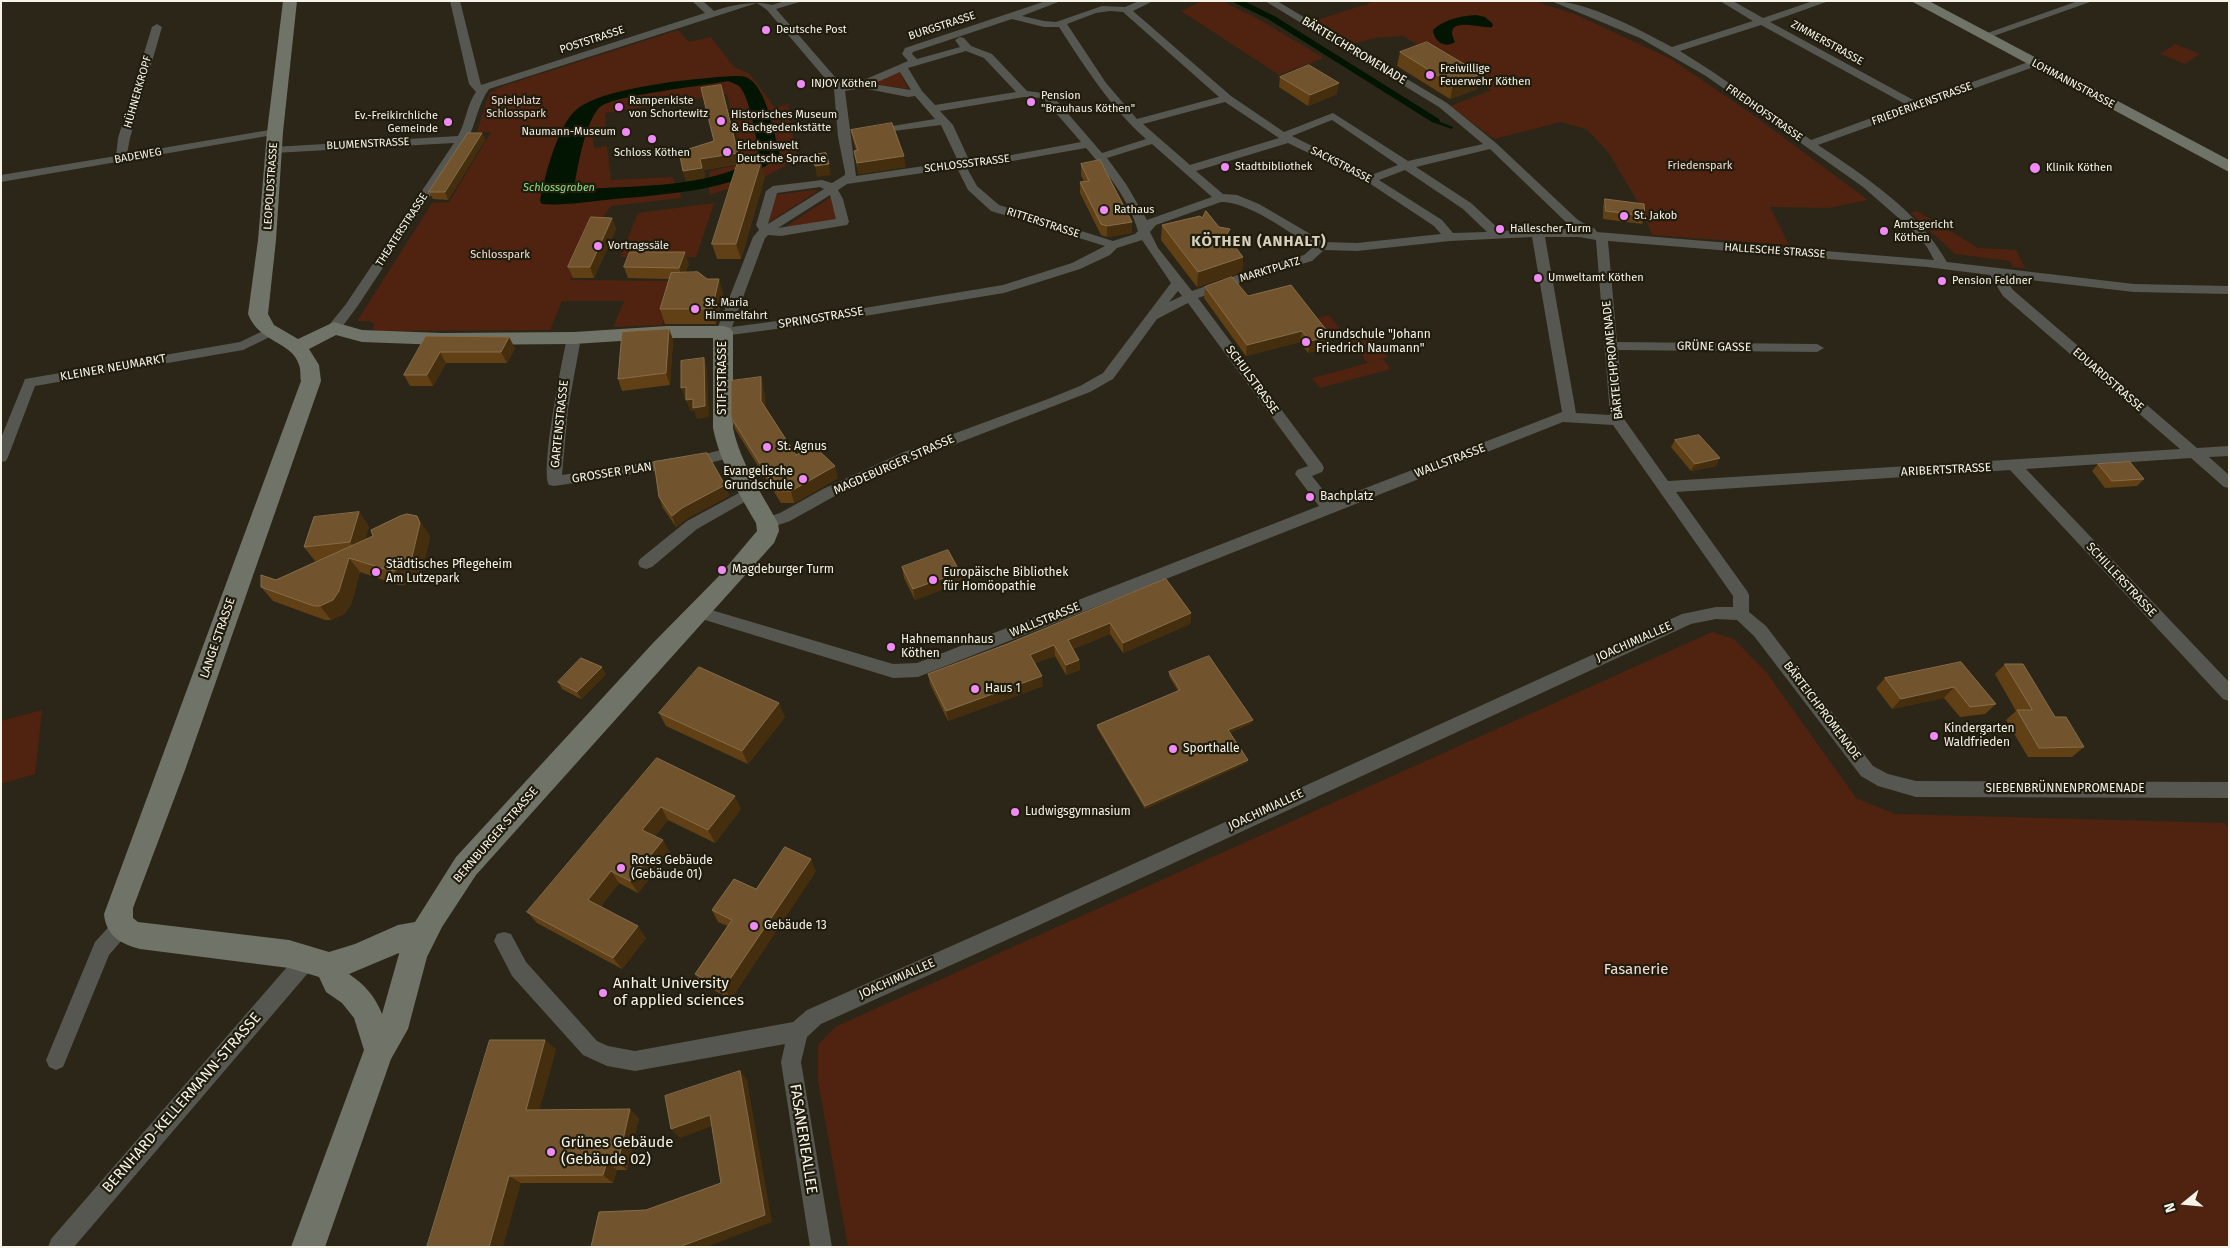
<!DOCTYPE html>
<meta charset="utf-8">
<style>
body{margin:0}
#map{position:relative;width:2230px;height:1248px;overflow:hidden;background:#2b2617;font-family:"Fira Sans",sans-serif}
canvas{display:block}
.frame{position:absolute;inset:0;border:2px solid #f6f3e9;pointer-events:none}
.north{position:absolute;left:2160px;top:1178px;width:50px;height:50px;-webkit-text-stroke:4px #211d0e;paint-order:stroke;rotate:253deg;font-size:14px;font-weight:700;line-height:20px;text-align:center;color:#f6f3e9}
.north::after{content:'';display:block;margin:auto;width:18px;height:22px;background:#f6f3e9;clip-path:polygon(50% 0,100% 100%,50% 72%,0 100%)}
</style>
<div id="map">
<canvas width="2230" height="1248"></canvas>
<div class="frame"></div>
<div class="north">N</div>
</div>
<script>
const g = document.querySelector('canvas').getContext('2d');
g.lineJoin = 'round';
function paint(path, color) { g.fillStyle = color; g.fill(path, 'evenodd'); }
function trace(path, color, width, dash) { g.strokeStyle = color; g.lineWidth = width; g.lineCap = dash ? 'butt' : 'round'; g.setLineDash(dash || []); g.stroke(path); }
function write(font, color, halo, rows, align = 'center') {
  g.font = font + ' "Fira Sans",sans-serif'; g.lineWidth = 4.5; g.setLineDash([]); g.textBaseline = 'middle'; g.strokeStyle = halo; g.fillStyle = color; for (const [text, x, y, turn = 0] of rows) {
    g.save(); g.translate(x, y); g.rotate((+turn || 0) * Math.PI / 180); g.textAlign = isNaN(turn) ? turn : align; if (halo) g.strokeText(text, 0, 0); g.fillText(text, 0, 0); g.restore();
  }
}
paint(new Path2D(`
 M1202,1H1222L1262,21L1324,58L1279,75L1181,11Z
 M1376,1H1534L1577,15L1671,59L1752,114L1868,200L1829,208L1770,207L1789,245L1652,235L1643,211L1609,153L1586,129L1561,122L1494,139L1450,106L1491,90L1403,36L1375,38L1349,45L1311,22Z
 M678,30L689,42L711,37L734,67L750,74L775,108L788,104L796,154L785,166L766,176L743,177L728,189L709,195V171L743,164L727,94L605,113L606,128L592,130L594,148L607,146L611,180L672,177L682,198L611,206L594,229L571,280L677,281L662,325L613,327L624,301H562L550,330L373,331L374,324L369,321H357L432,203L449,202L491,132H477L488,97L491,92L503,86Z
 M2175,44L2200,54L2185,64L2160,54Z
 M900,72L908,89L868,83Z
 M814,190L818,191L769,222L774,195Z
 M831,197L837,220L782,229Z
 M714,203L696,257H620L638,213Z
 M1917,211L1978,248L2016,250L2025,268L2013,267L2010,261L1955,254L1911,213Z
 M1329,315L1344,334L1323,339L1309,321Z
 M1365,329L1388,357L1368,363L1345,334Z
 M1383,359L1391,369L1320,388L1312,378Z
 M1712,632L1734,639L1767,673L1856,798L1895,814L2225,823L2229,829V1247H848L818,1081V1045L835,1027Z
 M42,710L35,774L1,784V721Z`), '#502210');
paint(new Path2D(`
 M1231,1H1244L1276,17L1439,119L1440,122L1453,127L1452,129L1432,122L1268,19Z
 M1476,15L1485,17L1493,24L1492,27C1482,29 1441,14 1455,42C1444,49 1434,41 1433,30C1444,19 1462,16 1476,15Z
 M734,76C737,76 743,76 746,77C767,86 774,135 780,155C742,191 666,194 615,199C591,201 566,206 542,204L540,201C544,178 558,125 576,110C602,87 698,78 734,76ZM728,81C731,82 736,84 739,86C749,94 758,144 759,158C707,188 645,185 588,189L575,184C577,166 587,118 600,107C614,95 704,86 728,81Z`), '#021402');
paint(new Path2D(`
 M450,1H460L481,85L705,13L692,1H703L714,11C730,5 756,0 772,5L785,1H803L776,9L842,85L859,82L908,61L902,54L905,48L1046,1H1061L1022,16L1044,21L1056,22L1102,6L1125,7L1139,1H1153L1133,11L1231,96L1284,132L1333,113L1408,161L1483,144L1439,107L1265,1H1277L1447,103L1496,143L1578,220L1595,229L1597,232L1934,260L1927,247L1910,228L1863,187L1706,76L1640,38L1551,1C1587,1 1640,30 1672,47L1753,21L1720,1H1733L1763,18L1813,1H1829L1770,22L1917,102L2031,61H2039V65L1923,107L1922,109L1915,110L1818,145C1866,177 1918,211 1947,262L2134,284L2229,286V294L2134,292L2004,277L2013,290L2197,448L2229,446V456L2209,457L2229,475V488L2224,487L2191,458L2026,469L2229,682V701L2223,699L2010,470L1676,492L1747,591L1749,595V612L1766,626L1873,766L1888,774L1916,781L2229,782V798L1916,797L1878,786L1861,776L1754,636L1737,620L1716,619L1691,624L1033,928L821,1024L807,1037L801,1062L832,1247H810L781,1062L785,1044L635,1071L607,1066L583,1055L512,976L494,941L497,934L504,932L511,934L526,962L597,1041L608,1046L635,1051L793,1022L807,1010L1019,916L1682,614L1716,607H1733V596L1613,425L1563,422L918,677L893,678L692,616L690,612L692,608L698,606L893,664L917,663L1319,506L1295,474L1297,470L1308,466L1188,303L1157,319L1113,379L1090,392L914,460L833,497L790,521L767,529L762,527L759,523L762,519L780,513L823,489L904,452L1048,399L1080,386L1103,373L1171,283L1142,240L1117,248L1110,255L1080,269L1004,293L822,323L723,336L718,335L716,332L753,237L759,230L756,225L766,191L773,186L822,180L832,183L845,175V172L838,137L834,89L767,10L757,3L489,89C478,104 476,123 468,139L357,307L339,331H329L327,328L329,325L346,304L454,143L274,153L268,150L274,147L458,136C466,122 467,104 476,92L469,84ZM1110,11L1123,12L1219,97L1137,119L1106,83L1067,24L1096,13ZM1012,19L1044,27H1059C1085,67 1110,107 1146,139L1102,153L1051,94L1027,91L992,54L971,46L964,38L960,37L955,40L960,47L917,59L912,54L913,52ZM1761,25L1907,105L1811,140L1713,72L1680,51ZM966,51L984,58L1016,92L935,105L922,91L908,68ZM900,72L911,90L873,84ZM862,88L908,97L915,96L935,119L874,129L868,132L870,134L941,125L958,161L856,176L845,91ZM1024,97L1043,98L1081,142L990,159L969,160L953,125L940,111ZM1225,102L1279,138L1190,165L1143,124ZM1332,120L1398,165L1371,175L1292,136ZM1288,143L1366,181L1434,226L1441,234L1357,243L1324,242L1259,204L1237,195L1223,194L1196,171ZM1152,144L1212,197L1147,220L1126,184L1107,158ZM1086,148C1107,172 1129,200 1138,231L1135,234L1113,241L999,205L977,186L968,170V167L990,165ZM1490,149L1570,226L1577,229L1501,231L1471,203L1416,167ZM957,168L968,190L991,211L1105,246L1072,263L1003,285L822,315L732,327L765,238L768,235L781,236L847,225L849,222L843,199L838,190L847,184ZM1405,170L1463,209L1487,232L1453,233L1442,220L1379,180ZM820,187L824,189L768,224L777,193ZM830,195L836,219L778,228ZM1221,202C1250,202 1288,232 1313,247L1304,255L1249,271L1192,291L1158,248L1150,232L1156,225ZM1532,237L1562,412L1332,501L1312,476L1322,472L1324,468L1322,464L1198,298L1257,277L1312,261L1324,250L1357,251L1450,241ZM1545,237H1579L1596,240L1610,415L1576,413ZM1608,241L1927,267L1990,275L2003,296L2180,449L1668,481L1624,419L1618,350L1817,352L1824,348L1817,344L1617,342ZM1178,291L1182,296L1169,302Z
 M2078,1H2093L1988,38H1980L1979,36Z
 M157,24L162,27L130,138L127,154L275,129L279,130L281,132L279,134L1,182V175L116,156L118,138L152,27Z
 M271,327L278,331L276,334L243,350L35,386L8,457L6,461L1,462V438L25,379L240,342Z
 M574,334L581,338L568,409L562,475L709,453L729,448L734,449L736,453L734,457L709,463L554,486L549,485C540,470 562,360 567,338Z
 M750,487L755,488L757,492L755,496L697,529L652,567L646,569L640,567L638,563L640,559L687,521Z
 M121,918L128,921L131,927L128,933L109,955L63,1067L56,1070L49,1067L46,1060L95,942L114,921Z
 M307,950L314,952L317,959L314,966L74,1247H48L51,1239L300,952Z`), '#565750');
paint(new Path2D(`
 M283,1H297L283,132L276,240L268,314L274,325L298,339L334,322L362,330L442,333L574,332L667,326H723L730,328L733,332V428C741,464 761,492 778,523L779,531L774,543L476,875L442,927L427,957L408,1029L391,1059L325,1247H291L364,1050L354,1018L342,1003L326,992L319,977L289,968L140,949C121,944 106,936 104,914L301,381C300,376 301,370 299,365C292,341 259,343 248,314L258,240L267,132ZM336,335L362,342L442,345L574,344L667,338H713V428C720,463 738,492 756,523L757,531L719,576L653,643L456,857L415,922L398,925L355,944L329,952L289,940L138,922L133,918V908L185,770L321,381L319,365L309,349ZM399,953V954L382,1014C375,996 365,985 349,974Z
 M1911,1H1929L2229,160V172Z`), '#707367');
paint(new Path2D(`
 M1400,52L1477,89L1450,99L1397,66Z
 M1280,77L1337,94L1308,106L1279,87Z
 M721,85L741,162L765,177L741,259H717L712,244L738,164L704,170L705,178L686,181L683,171L714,141Z
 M851,130L906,167L859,174L856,162L854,151L856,150L853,140Z
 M482,133L485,140L448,200L433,199L429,192Z
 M1081,164L1132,233L1107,237L1101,235L1080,193V182H1084L1081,175Z
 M1605,199L1645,216L1642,224L1603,219V207Z
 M612,218L616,229L594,278H573L568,267Z
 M1162,225L1219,227L1229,237L1236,238L1235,247L1243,257L1242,272L1197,287L1161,240Z
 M689,264L685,272L723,293L716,324H665L660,309L669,279L628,278L624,267Z
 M1205,287L1248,296L1331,336L1329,347L1308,353L1300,342L1246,356L1204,298Z
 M669,329L673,340L670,385L622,391L618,379Z
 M426,336L515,348L507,363H446L433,386H410L404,375Z
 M764,390L765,406L796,455L838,478L794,503H781L735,429L731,417Z
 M1675,440L1716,466L1691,471L1671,447Z
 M2098,464L2144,479L2137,486L2105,488L2092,471Z
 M725,485L729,496L686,519L676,527L663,508L659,497Z
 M359,512L369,527L365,539L426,530L430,537L422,571L416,580L404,585H398L360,572L351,605L344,614L331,620H325L273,601L261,587L319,560L315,561L304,547Z
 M902,567L962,582L915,600L904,578Z
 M1166,579L1191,613L1190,624L1123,653L1110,634L1073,649L1079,660L1080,670L1066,675L1055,656L1035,663L1043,686L948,721L930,684L928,674L1007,644Z
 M1961,662L1996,704L1985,714L1960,717L1944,698L1892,709L1876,688L1885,678Z
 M2005,664L2084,747L2072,757H2028L2006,720L2016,711L1995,674Z
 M1169,672L1252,723L1230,733L1248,760L1247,763L1145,809L1097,728V725L1178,691L1169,676Z
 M606,674L581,699L562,689L558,682Z
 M659,713L785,717L748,764L666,726Z
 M657,758L741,809L715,843L668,820L655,836L670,852L638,893L619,883L601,906L646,938L622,969L537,923L527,912Z
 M816,871L731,999L703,985L695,974L728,926L718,922L712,910L756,889Z
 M556,1049L539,1110L639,1118L627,1170H617L613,1183H521L427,1247Z`), '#614016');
paint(new Path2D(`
 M1481,74L1477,89L1450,99L1453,85Z
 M1339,83L1337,94L1308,106L1310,95Z
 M721,85L741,163L704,170L705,178L686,181L683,171L700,159L738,153Z
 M482,133L485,140L448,200L445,192Z
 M904,156L906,167L859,174L857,163Z
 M761,162L765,177L741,259L736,244Z
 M829,164L831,175L817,177L815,166Z
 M612,218L616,229L594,278L590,267Z
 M1132,222V233L1107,237V226Z
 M1236,238L1235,253L1233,244Z
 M685,252L689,264L683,279L679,268Z
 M1243,257L1242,272L1197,287L1198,272Z
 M719,279L723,293L716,324L712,309Z
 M669,329L673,340L670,385L666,373Z
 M1302,331L1300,342L1246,356L1247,345Z
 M1331,336L1329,347L1308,353L1310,341Z
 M509,337L515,348L507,363L501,352Z
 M440,352L446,363L433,386L427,375Z
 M704,358L707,369L709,417L697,419L694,411H690L686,400Z
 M761,377L764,390L765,413L761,401Z
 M686,387L690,398L685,399L681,388Z
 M1720,458L1716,466L1691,471L1695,464Z
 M835,466L838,478L794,503L791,491Z
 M725,485L729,496L686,519L676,527L672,516L682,508Z
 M359,512L369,527L360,556L350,542Z
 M417,516L426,530L430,537L422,571L416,580L404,585L394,571Z
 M349,558L360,572L351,605L344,614L331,620L320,606Z
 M960,572L962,582L915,600L913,589Z
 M1191,613L1190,624L1123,653V643Z
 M1110,623V634L1068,651V640Z
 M1054,645L1055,656L1031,665L1030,655Z
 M1079,660L1080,670L1066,675V665Z
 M602,667L606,674L581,699L577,692Z
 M1042,676L1043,686L948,721L946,711Z
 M1954,687L1944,698L1892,709L1901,699Z
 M779,703L785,717L748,764L742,751Z
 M1253,720L1252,723L1228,734V730Z
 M1248,760L1247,763L1145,809V806Z
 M735,796L741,809L715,843L708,830Z
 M661,807L668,820L650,842L642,830Z
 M663,840L670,852L638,893L630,881Z
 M811,859L816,871L731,999L724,988Z
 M611,871L619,883L597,911L588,900Z
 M638,926L646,938L622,969L613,958Z
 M545,1040L556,1049L537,1119L526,1110Z
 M740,1071L747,1080L772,1222L706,1247H679L765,1215Z
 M630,1109L639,1118L627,1170L618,1162Z
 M710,1115L718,1124L680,1138L671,1129Z
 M607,1162L617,1170L613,1183L603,1175Z
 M509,1176L521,1183L503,1247H489Z`), '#452e0d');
const building = new Path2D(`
 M1427,42L1481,74L1453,85L1400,52Z
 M1309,65L1339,83L1310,95L1280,77Z
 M721,85L738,153L700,159L702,168L683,171L679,152L714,141L701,88Z
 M892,123L904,156L857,163L854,151L858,150L851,130Z
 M468,133H482L445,192H429Z
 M826,153L829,164L815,166L812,155Z
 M1100,160L1132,222L1107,226L1101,224L1080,182L1089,181L1081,164Z
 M738,162H761L736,244H712Z
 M1605,199L1644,204L1645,216L1606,211Z
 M1206,211L1219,227L1230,229L1226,236L1236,238L1233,244L1243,257L1198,272L1162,225L1200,216L1202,218Z
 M591,217L612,218L590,267H568Z
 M630,252H685L679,268L624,267Z
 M698,272L707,279H719L712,309H660L671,273Z
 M1232,277L1248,296L1291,285L1331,336L1310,341L1302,331L1247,345L1205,287Z
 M669,329L666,373L618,379L622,332Z
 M426,336L509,337L501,352H440L427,375H404Z
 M704,358L705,406L693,408V399L686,400V387L681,388V361Z
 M761,377V401L796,455L814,446L835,466L791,491H777L731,417V381Z
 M1699,435L1720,458L1695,464L1675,440Z
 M707,453L725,485L682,508L672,516L659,497L654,462Z
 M2130,462L2144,479L2112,481L2098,464Z
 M359,512L350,542L304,547L314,517Z
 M407,514L417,516L420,523L412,557L406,565L394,571L388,570L349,558L339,591L333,600L320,606H314L261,587V575L276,580L373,536L371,530L400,516Z
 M948,550L960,572L913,589L902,567Z
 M1166,579L1191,613L1123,643L1110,623L1068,640L1079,660L1066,665L1054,645L1030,655L1042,676L946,711L928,674L1007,644Z
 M1209,656L1253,720L1228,730L1248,760L1145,806L1097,725L1180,690L1169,672Z
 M581,658L602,667L577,692L558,682Z
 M1961,662L1996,704L1970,707L1954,687L1901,699L1885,678Z
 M2005,664H2023L2055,717H2066L2084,747L2039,748L2017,710H2032Z
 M699,667L779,703L742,751L659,713Z
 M657,758L735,796L708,830L661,807L642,830L663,840L630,881L611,871L588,900L638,926L613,958L527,912Z
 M785,847L811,859L724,988L695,974L732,920L712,910L734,879L756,889Z
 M490,1040H545L526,1110L630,1109L618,1162H607L603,1175L509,1176L489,1247H427Z
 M740,1071L765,1215L679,1247H591L599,1212L646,1210L721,1183L710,1115L671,1129L665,1096Z`);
paint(building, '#71542d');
trace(building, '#866d4a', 1);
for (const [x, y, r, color] of [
 [766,30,5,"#f08bf6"],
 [1430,75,5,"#f08bf6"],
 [801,84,5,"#f08bf6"],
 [1031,102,5,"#f08bf6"],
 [619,107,5,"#f08bf6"],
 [721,121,5,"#f08bf6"],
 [448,122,5,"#f08bf6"],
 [626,132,5,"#f08bf6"],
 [652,139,5,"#f08bf6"],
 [727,152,5,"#f08bf6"],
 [1225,167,5,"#f08bf6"],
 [2035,168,6,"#f08bf6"],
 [1104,210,5,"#f08bf6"],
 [1624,216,5,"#f08bf6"],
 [1500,229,5,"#f08bf6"],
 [1884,231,5,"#f08bf6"],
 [598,246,5,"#f08bf6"],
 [1538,278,5,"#f08bf6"],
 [1942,281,5,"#f08bf6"],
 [695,309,5,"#f08bf6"],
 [1306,342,5,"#f08bf6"],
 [767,447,5,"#f08bf6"],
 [803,479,5,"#f08bf6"],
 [1310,497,5,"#f08bf6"],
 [722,570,5,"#f08bf6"],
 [376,572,5,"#f08bf6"],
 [933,580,5,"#f08bf6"],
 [891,647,5,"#f08bf6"],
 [975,689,5,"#f08bf6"],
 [1934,736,5,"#f08bf6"],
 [1173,749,5,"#f08bf6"],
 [1015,812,5,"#f08bf6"],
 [621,868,5,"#f08bf6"],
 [754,926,5,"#f08bf6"],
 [603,993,5,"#f08bf6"],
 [551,1152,5,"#f08bf6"]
]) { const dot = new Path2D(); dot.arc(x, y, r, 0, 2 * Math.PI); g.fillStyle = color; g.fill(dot); trace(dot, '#211d0e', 2); }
write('11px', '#f6f3e9', '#211d0e', [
 ["BURGSTRASSE",942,26,-18],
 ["POSTSTRASSE",592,40,-18],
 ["ZIMMERSTRASSE",1827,43,29],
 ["LOHMANNSTRASSE",2073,84,28],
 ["HÜHNERKROPF",138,92,-74],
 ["FRIEDERIKENSTRASSE",1922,104,-20],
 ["FRIEDHOFSTRASSE",1764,113,35],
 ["BLUMENSTRASSE",368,144,-3],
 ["BADEWEG",138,156,-10],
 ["SCHLOSSSTRASSE",967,164,-7],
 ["SACKSTRASSE",1341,165,27],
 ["LEOPOLDSTRASSE",271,186,-86],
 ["RITTERSTRASSE",1043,223,18],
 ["THEATERSTRASSE",402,230,-57],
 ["HALLESCHE STRASSE",1775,251,4],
 ["MARKTPLATZ",1270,270,-17]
]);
write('11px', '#f6f3e9', '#211d0e', [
 ["Deutsche Post",776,30],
 ["Freiwillige",1440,69],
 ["Feuerwehr Köthen",1440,82],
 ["INJOY Köthen",811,84],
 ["Pension",1041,96],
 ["\"Brauhaus Köthen\"",1041,109],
 ["Rampenkiste",629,101],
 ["von Schortewitz",629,114],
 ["Historisches Museum",731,115],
 ["& Bachgedenkstätte",731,128],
 ["Ev.-Freikirchliche",438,116,"right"],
 ["Gemeinde",438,129,"right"],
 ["Naumann-Museum",616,132,"right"],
 ["Erlebniswelt",737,146],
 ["Deutsche Sprache",737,159],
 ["Schloss Köthen",652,153,"center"],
 ["Stadtbibliothek",1235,167],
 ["Klinik Köthen",2046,168],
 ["Rathaus",1114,210],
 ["St. Jakob",1634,216],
 ["Amtsgericht",1894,225],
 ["Köthen",1894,238],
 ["Hallescher Turm",1510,229],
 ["Vortragssäle",608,246],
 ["Umweltamt Köthen",1548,278],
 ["Pension Feldner",1952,281],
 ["St. Maria",705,303],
 ["Himmelfahrt",705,316]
], 'left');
write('11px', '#f4dbd2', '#211d0e', [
 ["Spielplatz",516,101],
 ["Schlosspark",516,114],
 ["Friedenspark",1700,166],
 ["Schlosspark",500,255]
]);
write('italic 11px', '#86e082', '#211d0e', [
 ["Schlossgraben",559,188]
]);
write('12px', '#f6f3e9', '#211d0e', [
 ["BÄRTEICHPROMENADE",1354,51,31],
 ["SPRINGSTRASSE",821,318,-9],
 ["GRÜNE GASSE",1714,347,1],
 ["BÄRTEICHPROMENADE",1613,360,-96],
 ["KLEINER NEUMARKT",113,368,-10],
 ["STIFTSTRASSE",723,378,-90],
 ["SCHULSTRASSE",1252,380,54],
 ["EDUARDSTRASSE",2108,380,41],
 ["GARTENSTRASSE",560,424,-84],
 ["WALLSTRASSE",1450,461,-21],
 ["MAGDEBURGER STRASSE",894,465,-24],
 ["ARIBERTSTRASSE",1946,470,-3],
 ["GROSSER PLAN",612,473,-9],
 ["SCHILLERSTRASSE",2121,580,47],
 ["WALLSTRASSE",1045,620,-22],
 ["LANGE STRASSE",218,638,-71],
 ["JOACHIMIALLEE",1634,642,-24],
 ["BÄRTEICHPROMENADE",1822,711,53],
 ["SIEBENBRÜNNENPROMENADE",2065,789],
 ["JOACHIMIALLEE",1266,810,-25],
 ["BERNBURGER STRASSE",496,835,-49],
 ["JOACHIMIALLEE",897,979,-24]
]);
write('12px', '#f6f3e9', '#211d0e', [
 ["Grundschule \"Johann",1316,335],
 ["Friedrich Naumann\"",1316,349],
 ["St. Agnus",777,447],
 ["Evangelische",793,472,"right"],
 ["Grundschule",793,486,"right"],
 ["Bachplatz",1320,497],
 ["Städtisches Pflegeheim",386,565],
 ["Am Lutzepark",386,579],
 ["Magdeburger Turm",732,570],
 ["Europäische Bibliothek",943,573],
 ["für Homöopathie",943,587],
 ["Hahnemannhaus",901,640],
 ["Köthen",901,654],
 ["Haus 1",985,689],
 ["Kindergarten",1944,729],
 ["Waldfrieden",1944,743],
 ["Sporthalle",1183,749],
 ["Ludwigsgymnasium",1025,812],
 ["Rotes Gebäude",631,861],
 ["(Gebäude 01)",631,875],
 ["Gebäude 13",764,926]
], 'left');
g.letterSpacing = '1px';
write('bold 15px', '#d6d0bd', '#211d0e', [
 ["KÖTHEN (ANHALT)",1259,242]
]);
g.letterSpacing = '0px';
write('15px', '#f4dbd2', '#211d0e', [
 ["Fasanerie",1636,970]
]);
write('15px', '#f6f3e9', '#211d0e', [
 ["Anhalt University",613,984],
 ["of applied sciences",613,1001],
 ["Grünes Gebäude",561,1143],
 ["(Gebäude 02)",561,1160]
], 'left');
write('15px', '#f6f3e9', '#211d0e', [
 ["BERNHARD-KELLERMANN-STRASSE",182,1103,-49],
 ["FASANERIEALLEE",803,1139,81]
]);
</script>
